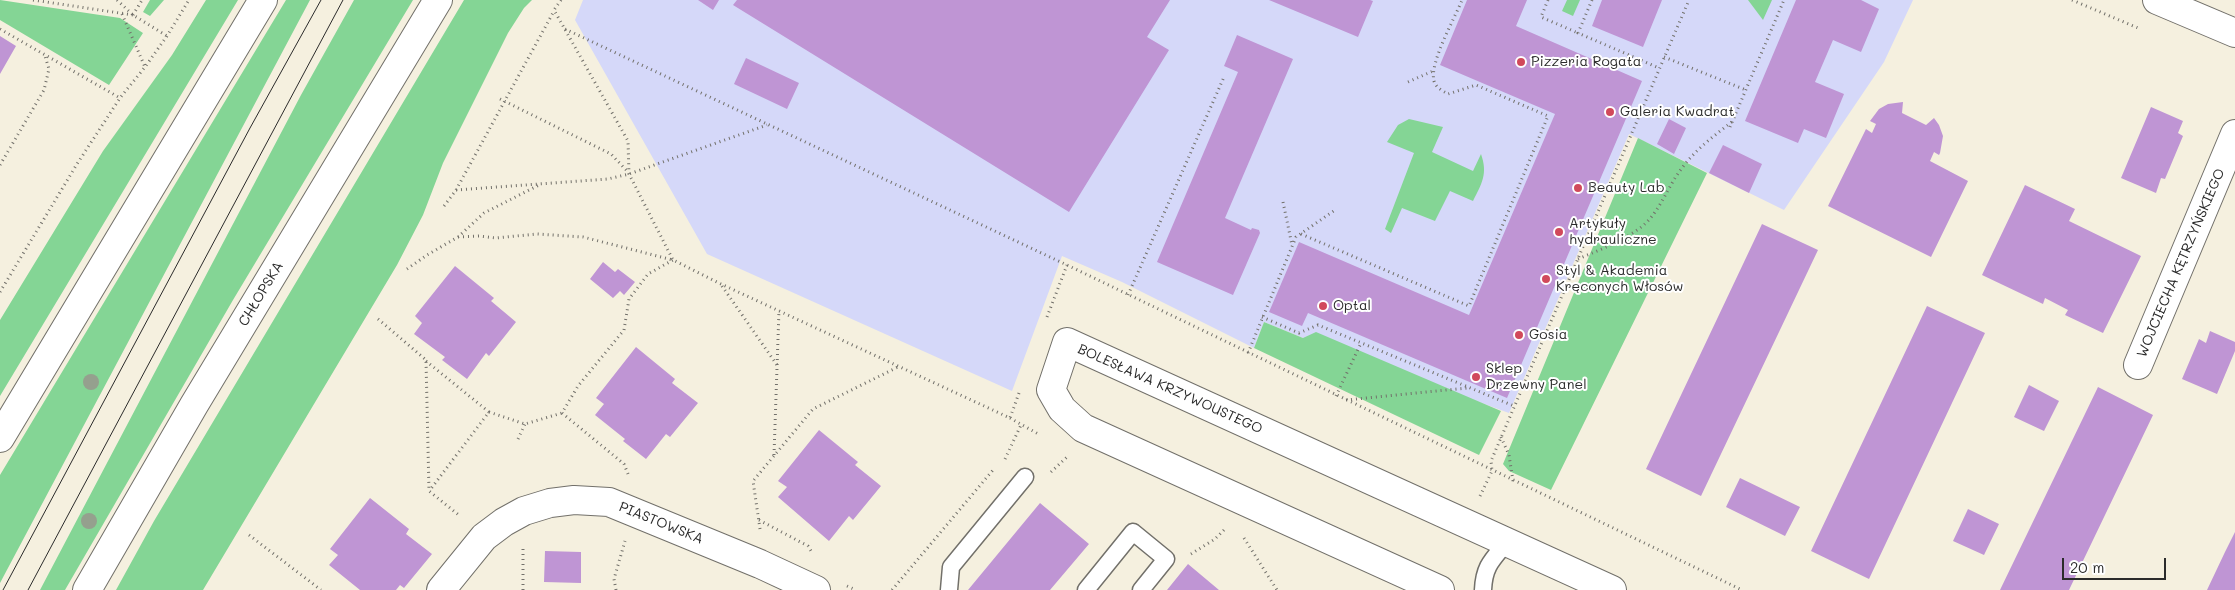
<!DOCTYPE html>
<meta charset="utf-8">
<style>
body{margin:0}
#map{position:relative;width:2235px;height:590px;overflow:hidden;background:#f5f0df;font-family:Mali,sans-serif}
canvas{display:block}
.scale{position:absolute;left:2062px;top:558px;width:104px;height:22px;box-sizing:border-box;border:2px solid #2b2b2b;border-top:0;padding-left:6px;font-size:15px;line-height:18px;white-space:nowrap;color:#2b2b2b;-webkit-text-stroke:4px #fff;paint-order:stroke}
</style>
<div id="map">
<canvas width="2235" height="590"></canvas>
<div class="scale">20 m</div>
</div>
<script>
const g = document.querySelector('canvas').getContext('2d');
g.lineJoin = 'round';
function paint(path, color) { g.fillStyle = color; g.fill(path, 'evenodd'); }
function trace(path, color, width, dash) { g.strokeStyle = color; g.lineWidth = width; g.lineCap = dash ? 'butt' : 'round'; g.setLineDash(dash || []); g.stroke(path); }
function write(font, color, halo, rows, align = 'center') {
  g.font = font + ' Mali,sans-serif'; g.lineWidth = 4; g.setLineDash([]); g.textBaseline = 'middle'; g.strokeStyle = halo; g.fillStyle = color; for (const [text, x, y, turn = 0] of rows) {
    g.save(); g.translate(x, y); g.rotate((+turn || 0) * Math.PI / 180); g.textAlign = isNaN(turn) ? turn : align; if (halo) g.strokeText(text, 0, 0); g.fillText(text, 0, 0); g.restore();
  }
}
paint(new Path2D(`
 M583,0H1913L1884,62L1784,210L1629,134L1509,413L1303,338L1264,322L1254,348L1122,282L1062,256L1012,391L707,254L575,20Z`), '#d5d8f9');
paint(new Path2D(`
 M0,0L120,18L143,33L109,85L0,20Z
 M150,0H164L150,16L143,12Z
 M206,0H238L0,396V320L103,151L172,55Z
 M286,0H310L0,583V475Z
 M354,0H413L233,300L65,590H40L301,95Z
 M464,0H532L524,8L508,33L443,163L423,215L397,265L203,590H116L154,521Z
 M1567,0H1580L1573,16L1562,11Z
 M1748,0H1772L1763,20Z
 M1409,119L1443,127L1432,152L1473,171L1481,154C1488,174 1482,183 1473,201L1450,191L1435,221L1402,208L1391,233L1385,229L1414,153L1387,142L1398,125Z
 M1638,138L1707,173L1551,490L1509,471L1503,464Z
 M1264,322L1303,338L1316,332L1501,411L1479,455L1254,348Z`), '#84d595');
paint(new Path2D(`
 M698,0H719L713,10Z
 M737,0H1170L1147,37L1169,50L1069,212L733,5Z
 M1269,0H1370L1373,1L1358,37Z
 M1467,0H1527L1516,26L1642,81L1507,398L1308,313L1302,326L1269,312L1299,242L1469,315L1555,114L1440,65Z
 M1602,0H1662L1643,47L1592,26Z
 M1796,0H1861L1879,9L1861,52L1833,40L1815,82L1844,94L1826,138L1804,129L1798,143L1745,121Z
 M1237,35L1293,59L1225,218L1251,230L1252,228L1259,230L1260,233L1233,295L1157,262L1238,72L1224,66Z
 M0,36L16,46L0,74Z
 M746,58L799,83L787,109L734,84Z
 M1903,102L1902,113L1926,125L1934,118L1939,125L1943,136L1940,153L1939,155L1934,152L1930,161L1968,181L1931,257L1828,206L1866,129L1872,133L1876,124L1870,121L1879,109L1888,104Z
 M2151,107L2183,121L2178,133L2183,136L2165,179L2161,178L2156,193L2121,178Z
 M1669,119L1686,128L1674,154L1657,144Z
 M1723,145L1762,164L1749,193L1709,173Z
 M2025,185L2075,209L2069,221L2141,256L2103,333L2065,315L2068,310L2045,298L2043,304L1982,275Z
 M1762,224L1818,250L1701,496L1646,469Z
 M603,262L615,272L618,269L635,282L624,295L620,291L613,298L590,279Z
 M455,266L494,298L491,301L516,322L489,356L486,353L467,379L442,360L445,357L414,334L422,323L415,316Z
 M1927,306L1985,333L1869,579L1811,551Z
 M2210,331L2235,342V351L2217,394L2182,379L2199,339L2206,343Z
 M636,347L675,379L672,383L698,403L670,437L666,434L646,459L623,441L625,439L595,415L604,404L596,398Z
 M2029,385L2059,401L2044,431L2014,417Z
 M2098,387L2153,415L2069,590H2000Z
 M819,430L858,462L855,465L881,486L853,520L849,516L829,541L778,497L787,487L778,481Z
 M1740,478L1800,507L1785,536L1726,507Z
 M370,498L409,529L406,534L432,554L404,588L400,585L396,590H360L329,565L338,555L330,549Z
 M1040,503L1089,544L1050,590H968Z
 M1968,509L1999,524L1984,555L1953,541Z
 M2235,532V590H2207L2225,552Z
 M545,551L581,552V583L544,582Z
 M1188,564L1219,590H1167Z`), '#bf95d4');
const lane = new Path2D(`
 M949,590L951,567L1025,477
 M1086,590L1133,532L1166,559L1141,590
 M1483,590C1484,566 1492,560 1507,542`);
const street = new Path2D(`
 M2157,0L2235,33
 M2138,365L2235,134
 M441,590L484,537L504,522L524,511L550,503L574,500L609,502L760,564L816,590
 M1440,590L1083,428L1062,409L1051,390L1067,342L1612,590`);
const secondary = new Path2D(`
 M0,438L263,0
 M87,590L194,405L438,0`);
trace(lane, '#72706a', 19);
trace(street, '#72706a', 30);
trace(secondary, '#72706a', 30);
trace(new Path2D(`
 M33,0L133,15
 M117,0L133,15L167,36
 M561,0L554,10L628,141L629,174L673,260L721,284L1010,418L1019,393
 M1548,0L1541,17L1578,33
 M1592,0L1578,33L1659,68
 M2072,0L2138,28
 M122,14L145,67
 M133,15L142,0
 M0,29L120,98
 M565,29L1067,265L1742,590
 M1664,57L1746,90
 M1408,82L1433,71
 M500,99L611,154L629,173
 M1730,127L1784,0
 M0,165L44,90L49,69L45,56
 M456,190L554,11
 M1283,202L1292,245
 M444,206L456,190L608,179L629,174L767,125
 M1301,234L1469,306L1548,116L1476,85L1448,94C1443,91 1436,88 1434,81C1429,63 1455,18 1462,0
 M458,237L479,236L496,238L537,234L583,237L673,260
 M1578,259C1599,250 1621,242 1640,228C1660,213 1667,187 1682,168C1696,149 1715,135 1733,121
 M407,269L427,255L458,237L484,213L541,184
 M722,286L777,365
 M0,292L77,164L120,98L145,67L167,36L189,0
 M1128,295L1224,77
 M1047,317L1067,265
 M1262,317L1299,333L1318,325L1514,406
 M378,319L426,360L429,491L460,516
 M1248,353L1296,237L1335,210
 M426,361L489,412L430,490
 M1336,396L1361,343
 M1346,400L1467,388
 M489,412L525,424L562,413
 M1010,418L1040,435
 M1501,437L1509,455L1513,481
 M518,439L525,424
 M774,455L779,310
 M1005,459L1021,425
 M1051,472L1068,456
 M628,474L624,464L562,413L578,386L624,330L629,299L648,274L673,260
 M1480,496L1492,471L1491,461L1689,0
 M759,520L808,546L811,551
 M760,529L753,481L813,409L900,366
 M249,535L321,590
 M1244,538L1277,590
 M1191,554L1215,539L1226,528
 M847,586L856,590
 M523,590V548
 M616,590L614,579L625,541
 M892,590L993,470`), '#72706a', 3, [1, 4]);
trace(lane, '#fff', 16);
trace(street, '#fff', 28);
trace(secondary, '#fff', 28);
trace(new Path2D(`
 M3,590L250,128L321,0
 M28,590L343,0`), '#2b2b2b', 1);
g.fillStyle = '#95a08e';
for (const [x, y] of [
 [91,382],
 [89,521]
]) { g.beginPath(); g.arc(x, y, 8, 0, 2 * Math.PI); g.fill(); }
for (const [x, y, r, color] of [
 [1521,62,5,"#d1495b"],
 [1610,112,5,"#d1495b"],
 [1578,188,5,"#d1495b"],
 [1559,232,5,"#d1495b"],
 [1546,279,5,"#d1495b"],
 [1323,306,5,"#d1495b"],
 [1519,335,5,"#d1495b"],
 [1476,377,5,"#d1495b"]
]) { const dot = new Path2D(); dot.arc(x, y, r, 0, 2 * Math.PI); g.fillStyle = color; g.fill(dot); trace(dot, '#fff', 2); }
write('14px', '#2b2b2b', '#fff', [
 ["Pizzeria Rogata",1531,62],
 ["Galeria Kwadrat",1620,112],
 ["Beauty Lab",1588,188],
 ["Artykuły",1569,224],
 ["hydrauliczne",1569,240],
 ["Styl & Akademia",1556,271],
 ["Kręconych Włosów",1556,287],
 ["Optal",1333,306],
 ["Gosia",1529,335],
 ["Sklep",1486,369],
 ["Drzewny Panel",1486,385]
], 'left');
write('14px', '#2b2b2b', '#fff', [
 ["WOJCIECHA KĘTRZYŃSKIEGO",2181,263,-67],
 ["CHŁOPSKA",261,294,-59],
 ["BOLESŁAWA KRZYWOUSTEGO",1170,389,24],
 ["PIASTOWSKA",661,523,22]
]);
</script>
